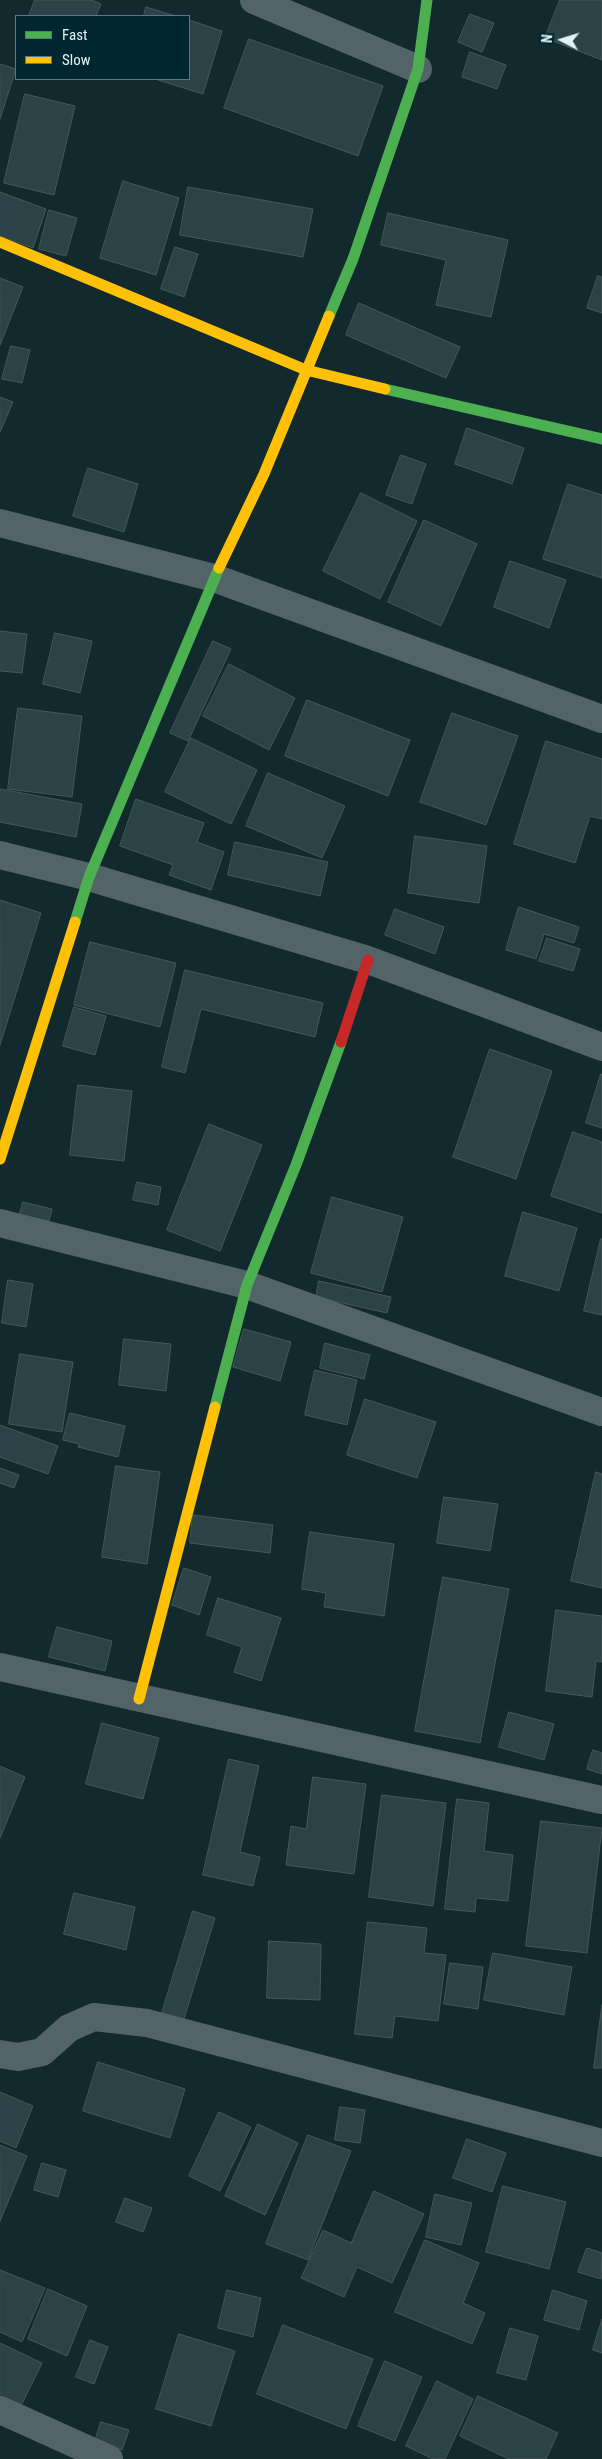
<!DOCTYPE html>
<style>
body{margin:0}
#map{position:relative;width:602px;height:2459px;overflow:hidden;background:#12292e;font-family:"Roboto Condensed",sans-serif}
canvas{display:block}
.legend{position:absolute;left:15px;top:15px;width:175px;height:65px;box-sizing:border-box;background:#00262f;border:1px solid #597880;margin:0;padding:6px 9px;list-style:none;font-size:15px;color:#dff3f9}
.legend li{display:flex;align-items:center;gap:10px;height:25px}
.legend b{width:25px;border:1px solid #597880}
.north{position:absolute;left:537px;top:15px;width:50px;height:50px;-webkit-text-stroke:4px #00262f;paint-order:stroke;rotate:275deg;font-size:14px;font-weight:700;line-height:20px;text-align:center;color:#dff3f9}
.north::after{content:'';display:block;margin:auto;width:18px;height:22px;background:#dff3f9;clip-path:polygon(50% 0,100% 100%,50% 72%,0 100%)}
</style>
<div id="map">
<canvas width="602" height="2459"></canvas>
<ul class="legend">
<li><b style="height:6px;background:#4caf50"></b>Fast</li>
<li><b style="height:6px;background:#ffc107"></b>Slow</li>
</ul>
<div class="north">N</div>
</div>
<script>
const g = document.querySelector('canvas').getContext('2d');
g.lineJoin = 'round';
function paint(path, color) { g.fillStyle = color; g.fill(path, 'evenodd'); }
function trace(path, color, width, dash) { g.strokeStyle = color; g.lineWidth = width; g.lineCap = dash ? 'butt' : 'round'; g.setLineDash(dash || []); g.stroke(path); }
const building = new Path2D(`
 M35,0H92L101,4L96,16H29Z
 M560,0H602V60L545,38Z
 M146,7L176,16H144Z
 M470,14L494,23L482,52L458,42Z
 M189,20L222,31L203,94L155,79H189Z
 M249,39L383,86L358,156L224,108Z
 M470,52L506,65L497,89L462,77Z
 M0,64L16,69L0,119Z
 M25,94L75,106L54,195L4,183Z
 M123,181L179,198L156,275L100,258Z
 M188,187L313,209L303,257L180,235Z
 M0,192L46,209L33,248L0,236Z
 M49,210L77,218L66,256L39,249Z
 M388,213L508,240L491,317L436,305L446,260L381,245Z
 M175,247L198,254L184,297L161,289Z
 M598,276L602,277V313L587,308Z
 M0,278L23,287L0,345Z
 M359,303L460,347L446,378L346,335Z
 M11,346L30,350L22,383L2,379Z
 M0,397L13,402L0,432Z
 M467,428L524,448L512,484L455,464Z
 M401,455L426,464L412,504L386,495Z
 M88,468L138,484L124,532L73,516Z
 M568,484L602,495V578L543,559Z
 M361,493L417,521L380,599L323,571Z
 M424,520L477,544L441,626L388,602Z
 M510,561L566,580L549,628L494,607Z
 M0,631L27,634L22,673L0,671Z
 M55,633L92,641L80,693L43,684Z
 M213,641L231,649L188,741L170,733Z
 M229,664L295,698L269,750L203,716Z
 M307,700L410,740L388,796L285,756Z
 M18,708L82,716L72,797L8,789Z
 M452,713L518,736L486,825L420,802Z
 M191,738L257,770L231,824L165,792Z
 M546,741L602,759V819L590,816L575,863L514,844Z
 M268,773L345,806L322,858L246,826Z
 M0,789L82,804L76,837L0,822Z
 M136,799L204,823L197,842L224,852L211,890L169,875L173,865L120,846Z
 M415,836L487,846L479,903L408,893Z
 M235,842L328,862L320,896L228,875Z
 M0,900L41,913L0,1045Z
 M519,907L579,927L574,943L544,934L536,959L506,950Z
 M395,909L444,927L435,954L385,935Z
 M547,938L580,949L573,971L539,961Z
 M90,942L176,963L160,1027L74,1005Z
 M185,970L323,1003L315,1037L201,1009L185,1073L162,1067Z
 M74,1007L106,1016L95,1055L63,1046Z
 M490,1049L552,1071L516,1179L453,1157Z
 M601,1074L602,1075V1128L586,1123Z
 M78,1085L132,1091L124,1161L70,1155Z
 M209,1124L262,1145L220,1251L167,1230Z
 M573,1132L602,1142V1213L551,1196Z
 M137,1182L161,1187L158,1205L133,1200Z
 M332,1197L403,1217L382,1292L311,1273Z
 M23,1202L52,1209L47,1229L18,1221Z
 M523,1212L577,1228L559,1291L505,1276Z
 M601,1239H602V1315L584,1311Z
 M8,1280L33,1284L26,1327L2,1323Z
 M319,1281L391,1297L387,1313L316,1297Z
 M244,1329L291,1342L280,1381L233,1367Z
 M124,1339L171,1344L166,1391L119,1385Z
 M325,1343L370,1355L364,1379L320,1368Z
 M20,1354L73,1362L62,1432L9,1424Z
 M315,1370L357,1380L347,1425L305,1415Z
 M365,1399L436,1422L417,1478L347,1455Z
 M70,1413L125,1426L118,1457L78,1447L79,1444L63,1440Z
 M0,1425L58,1446L48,1474L0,1457Z
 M116,1466L160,1472L147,1564L102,1557Z
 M0,1468L19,1475L14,1488L0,1483Z
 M596,1472L602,1474V1588L571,1581Z
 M444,1497L498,1504L490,1551L437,1543Z
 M193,1515L273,1525L270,1553L190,1543Z
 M310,1532L394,1544L384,1616L324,1607L326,1593L302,1589Z
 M184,1568L211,1577L199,1615L172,1605Z
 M443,1577L509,1589L480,1743L415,1731Z
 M218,1598L281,1618L261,1681L234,1672L242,1647L207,1635Z
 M556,1610L602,1616V1662L596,1661L592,1697L546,1691Z
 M57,1627L112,1641L105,1671L49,1657Z
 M509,1712L554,1724L544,1760L499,1747Z
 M102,1723L159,1738L143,1799L86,1784Z
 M593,1750L602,1753V1774L587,1769Z
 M229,1759L259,1766L240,1852L260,1857L253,1886L203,1875Z
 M0,1766L25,1777L0,1838Z
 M313,1777L366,1784L354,1874L286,1865L291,1826L306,1829Z
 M382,1795L446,1803L433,1906L369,1897Z
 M457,1799L489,1803L484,1851L513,1855L508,1901L476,1898L475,1912L445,1909Z
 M541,1821L602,1828L587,1953L526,1946Z
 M74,1893L135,1907L126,1950L64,1934Z
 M193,1911L215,1918L184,2019L162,2013Z
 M368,1922L427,1928L424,1953L446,1955L438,2021L395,2016L392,2038L355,2034Z
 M269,1941L321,1944L320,2000L267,1998Z
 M493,1953L572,1967L564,2015L484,2000Z
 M450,1963L483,1967L478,2009L444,2004Z
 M602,2005V2068H594Z
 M98,2062L185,2089L170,2138L83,2111Z
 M0,2092L33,2106L16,2148L0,2141Z
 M340,2107L365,2110L360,2143L335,2140Z
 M219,2112L251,2127L220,2191L189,2176Z
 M258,2124L298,2143L265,2215L225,2196Z
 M308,2135L351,2151L308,2260L266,2244Z
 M467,2139L506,2153L492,2192L453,2178Z
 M0,2145L27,2156L0,2221Z
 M42,2163L66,2170L58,2197L34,2190Z
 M503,2186L566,2202L549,2269L486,2252Z
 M374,2191L424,2214L392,2283L357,2267L344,2297L301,2278L323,2230L351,2243Z
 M435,2194L472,2203L461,2245L426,2237Z
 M125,2198L152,2208L143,2232L116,2222Z
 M425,2240L479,2263L463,2303L485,2313L472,2344L395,2312Z
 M587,2248L602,2253L601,2279L578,2272Z
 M0,2270L45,2288L22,2342L0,2332Z
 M48,2289L87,2306L67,2356L28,2339Z
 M227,2290L261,2298L253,2337L218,2328Z
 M553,2290L587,2301L579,2330L544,2320Z
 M602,2319V2353L593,2350Z
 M283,2325L373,2359L346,2429L257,2394Z
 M510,2328L538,2336L526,2380L497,2373Z
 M179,2334L235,2351L211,2426L156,2409Z
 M90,2340L108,2347L94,2384L76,2377Z
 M0,2343L42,2363L20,2408L0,2398Z
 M385,2361L422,2377L395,2441L358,2426Z
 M437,2381L473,2399L445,2459H433L406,2446Z
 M478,2396L558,2433L546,2459H509L460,2436Z
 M101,2422L129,2430L122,2450L95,2441Z`);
paint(building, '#2b4347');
trace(building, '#45575b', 1);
trace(new Path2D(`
 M254,0L418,69
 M0,523L214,578L602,719
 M0,855L89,877L368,960L602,1047
 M0,1223L247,1285L602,1412
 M0,1667L602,1800
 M0,2054L18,2057L42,2052L69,2028L94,2017L147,2023L602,2143
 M0,2410L109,2459`), '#536468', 28);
trace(new Path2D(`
 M329,316L353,259L418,69L427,0
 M385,389L602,439
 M75,922L89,877L219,568
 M215,1407L247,1285L296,1165L341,1042`), '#4caf50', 11);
trace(new Path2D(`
 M0,242L306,370L385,389
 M219,568L264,474L329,316
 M0,1159L75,922
 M139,1699L215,1407`), '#ffc107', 11);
trace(new Path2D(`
 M341,1042L368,960`), '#c62828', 11);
</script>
